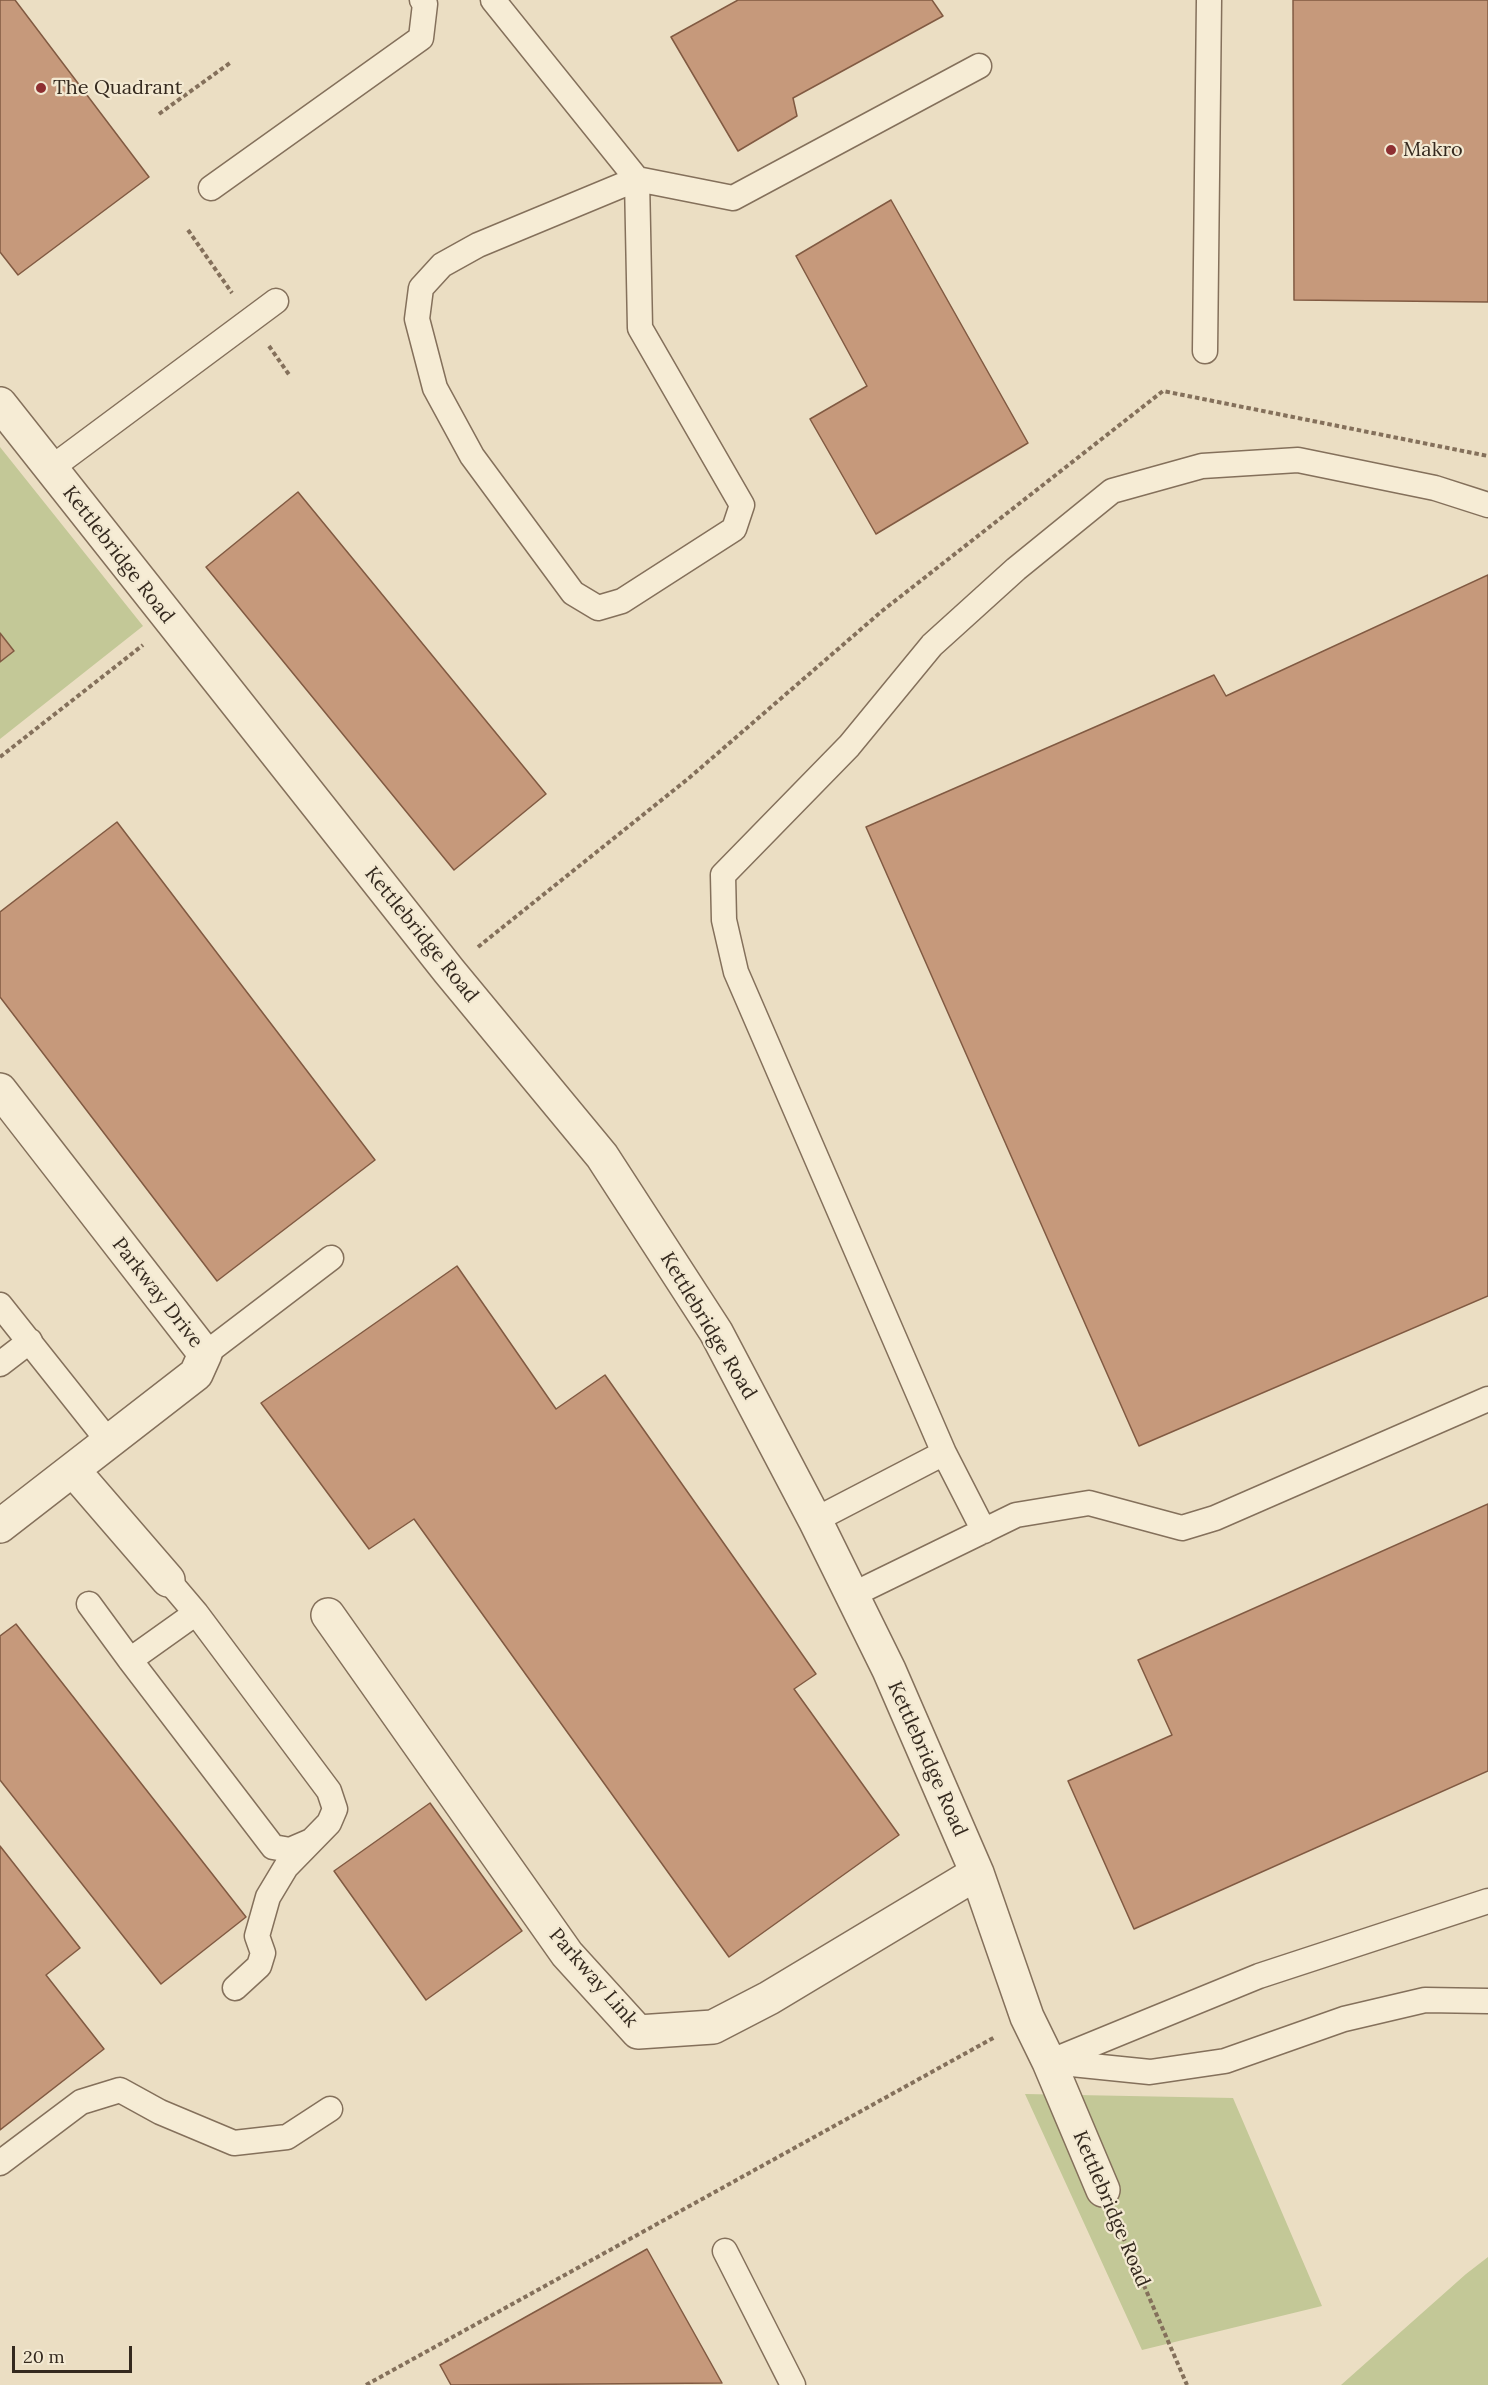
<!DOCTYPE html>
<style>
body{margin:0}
#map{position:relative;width:1488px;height:2385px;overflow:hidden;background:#ebdec3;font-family:Lora,serif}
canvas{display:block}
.scale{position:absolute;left:12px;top:2346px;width:120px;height:27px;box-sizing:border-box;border:3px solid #34291e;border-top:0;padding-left:8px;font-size:18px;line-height:21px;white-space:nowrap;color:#34291e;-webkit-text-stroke:4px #f3e9d2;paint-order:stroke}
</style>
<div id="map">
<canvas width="1488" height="2385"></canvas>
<div class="scale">20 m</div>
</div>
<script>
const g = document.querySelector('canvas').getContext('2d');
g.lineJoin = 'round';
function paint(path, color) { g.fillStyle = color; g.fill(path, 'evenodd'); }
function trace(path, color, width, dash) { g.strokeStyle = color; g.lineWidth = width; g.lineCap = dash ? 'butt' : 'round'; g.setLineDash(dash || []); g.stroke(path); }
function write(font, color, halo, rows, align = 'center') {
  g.font = font + ' Lora,serif'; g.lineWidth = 4.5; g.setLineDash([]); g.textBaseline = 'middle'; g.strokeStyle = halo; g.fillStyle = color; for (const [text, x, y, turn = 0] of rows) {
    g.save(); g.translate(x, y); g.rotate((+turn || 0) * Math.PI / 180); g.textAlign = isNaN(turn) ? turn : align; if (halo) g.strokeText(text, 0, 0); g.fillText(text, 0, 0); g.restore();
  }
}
paint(new Path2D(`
 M0,447L143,626L0,739V662L14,651L0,633Z
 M1025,2094L1233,2098L1322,2306L1142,2350Z
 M1488,2257V2385H1341L1466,2274Z`), '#c3c897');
const building = new Path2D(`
 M0,0H15L149,177L18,275L0,252Z
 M738,0H932L943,16L793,98L797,116L738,151L671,37Z
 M1293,0H1488V302L1294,300Z
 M891,200L1028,443L876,534L810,419L867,386L796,256Z
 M298,492L546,794L454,870L206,567Z
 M1488,575V1296L1139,1446L866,827L1214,675L1226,696Z
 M0,633L14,651L0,662Z
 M117,822L375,1160L217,1281L0,997V912Z
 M457,1266L556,1409L605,1375L816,1674L794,1689L899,1835L729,1957L414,1519L369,1549L261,1403Z
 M1488,1504V1771L1134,1929L1068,1781L1172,1735L1138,1660Z
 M16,1624L246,1917L161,1984L0,1780V1636Z
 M430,1803L522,1931L426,2000L334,1871Z
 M0,1846L80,1948L46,1975L104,2049L0,2130Z
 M647,2249L722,2383L451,2385L440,2365Z`);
paint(building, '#c6997b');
trace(building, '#815a42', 1.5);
const lane = new Path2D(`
 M493,0L637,179L640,328L742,505L734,529L622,601L598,608L573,593L472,456L435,388L417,319L421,288L442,265L478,245L637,179L733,198L979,66
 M211,188L421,38L425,4L422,0
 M1205,351L1209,0
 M50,469L276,301
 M0,1305L109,1442
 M205,1354L331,1258
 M0,1364L30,1341
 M815,1520L944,1453
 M984,1531L944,1453L736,972L724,920L723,875L849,746L932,645L1016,569L1112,491L1202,466L1298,460L1435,488L1488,505
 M168,1580L196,1613L329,1791L335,1809L329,1823L286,1867L268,1897L257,1936L263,1953L259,1966L235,1988
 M852,1595L1016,1515L1089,1503L1182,1528L1215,1518L1488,1399
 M89,1604L130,1660
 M196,1613L130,1660L273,1847L290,1850L311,1841
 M1049,2062L1259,1976L1488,1901
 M1052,2062L1150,2072L1225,2061L1344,2019L1425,2000L1488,2001
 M0,2163L81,2102L120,2090L160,2112L234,2143L287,2137L330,2109
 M725,2251L793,2385`);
const street = new Path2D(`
 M0,404L449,971L602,1156L716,1332L815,1520L889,1670L977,1873L1027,2017L1049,2062L1103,2190
 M0,1090L205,1354L196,1374L0,1526
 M73,1470L168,1580
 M328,1615L567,1954L638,2032L713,2027L769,1998L977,1873`);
trace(lane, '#84705b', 27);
trace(street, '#84705b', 36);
trace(new Path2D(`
 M159,114L230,63
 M188,230L232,293
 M269,346L290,376
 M0,757L143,645
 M478,947L689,778L882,611L1163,391L1488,456
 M1117,2223L1187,2385
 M366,2385L995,2037`), '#84705b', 4, [4.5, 3]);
trace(lane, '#f6ecd5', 24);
trace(street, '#f6ecd5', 33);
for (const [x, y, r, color] of [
 [41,88,6,"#8e2f31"],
 [1391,150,6,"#8e2f31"]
]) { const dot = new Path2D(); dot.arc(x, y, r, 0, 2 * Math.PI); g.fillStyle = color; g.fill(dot); trace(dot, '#f3e9d2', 2); }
write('20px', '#34291e', '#f3e9d2', [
 ["The Quadrant",53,88],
 ["Makro",1403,150]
], 'left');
write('20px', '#34291e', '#f3e9d2', [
 ["Kettlebridge Road",118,555,52],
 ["Kettlebridge Road",421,935,51],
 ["Parkway Drive",157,1293,52],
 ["Kettlebridge Road",708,1326,59],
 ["Kettlebridge Road",927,1759,66],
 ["Parkway Link",593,1978,49],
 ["Kettlebridge Road",1111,2209,67]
]);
</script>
